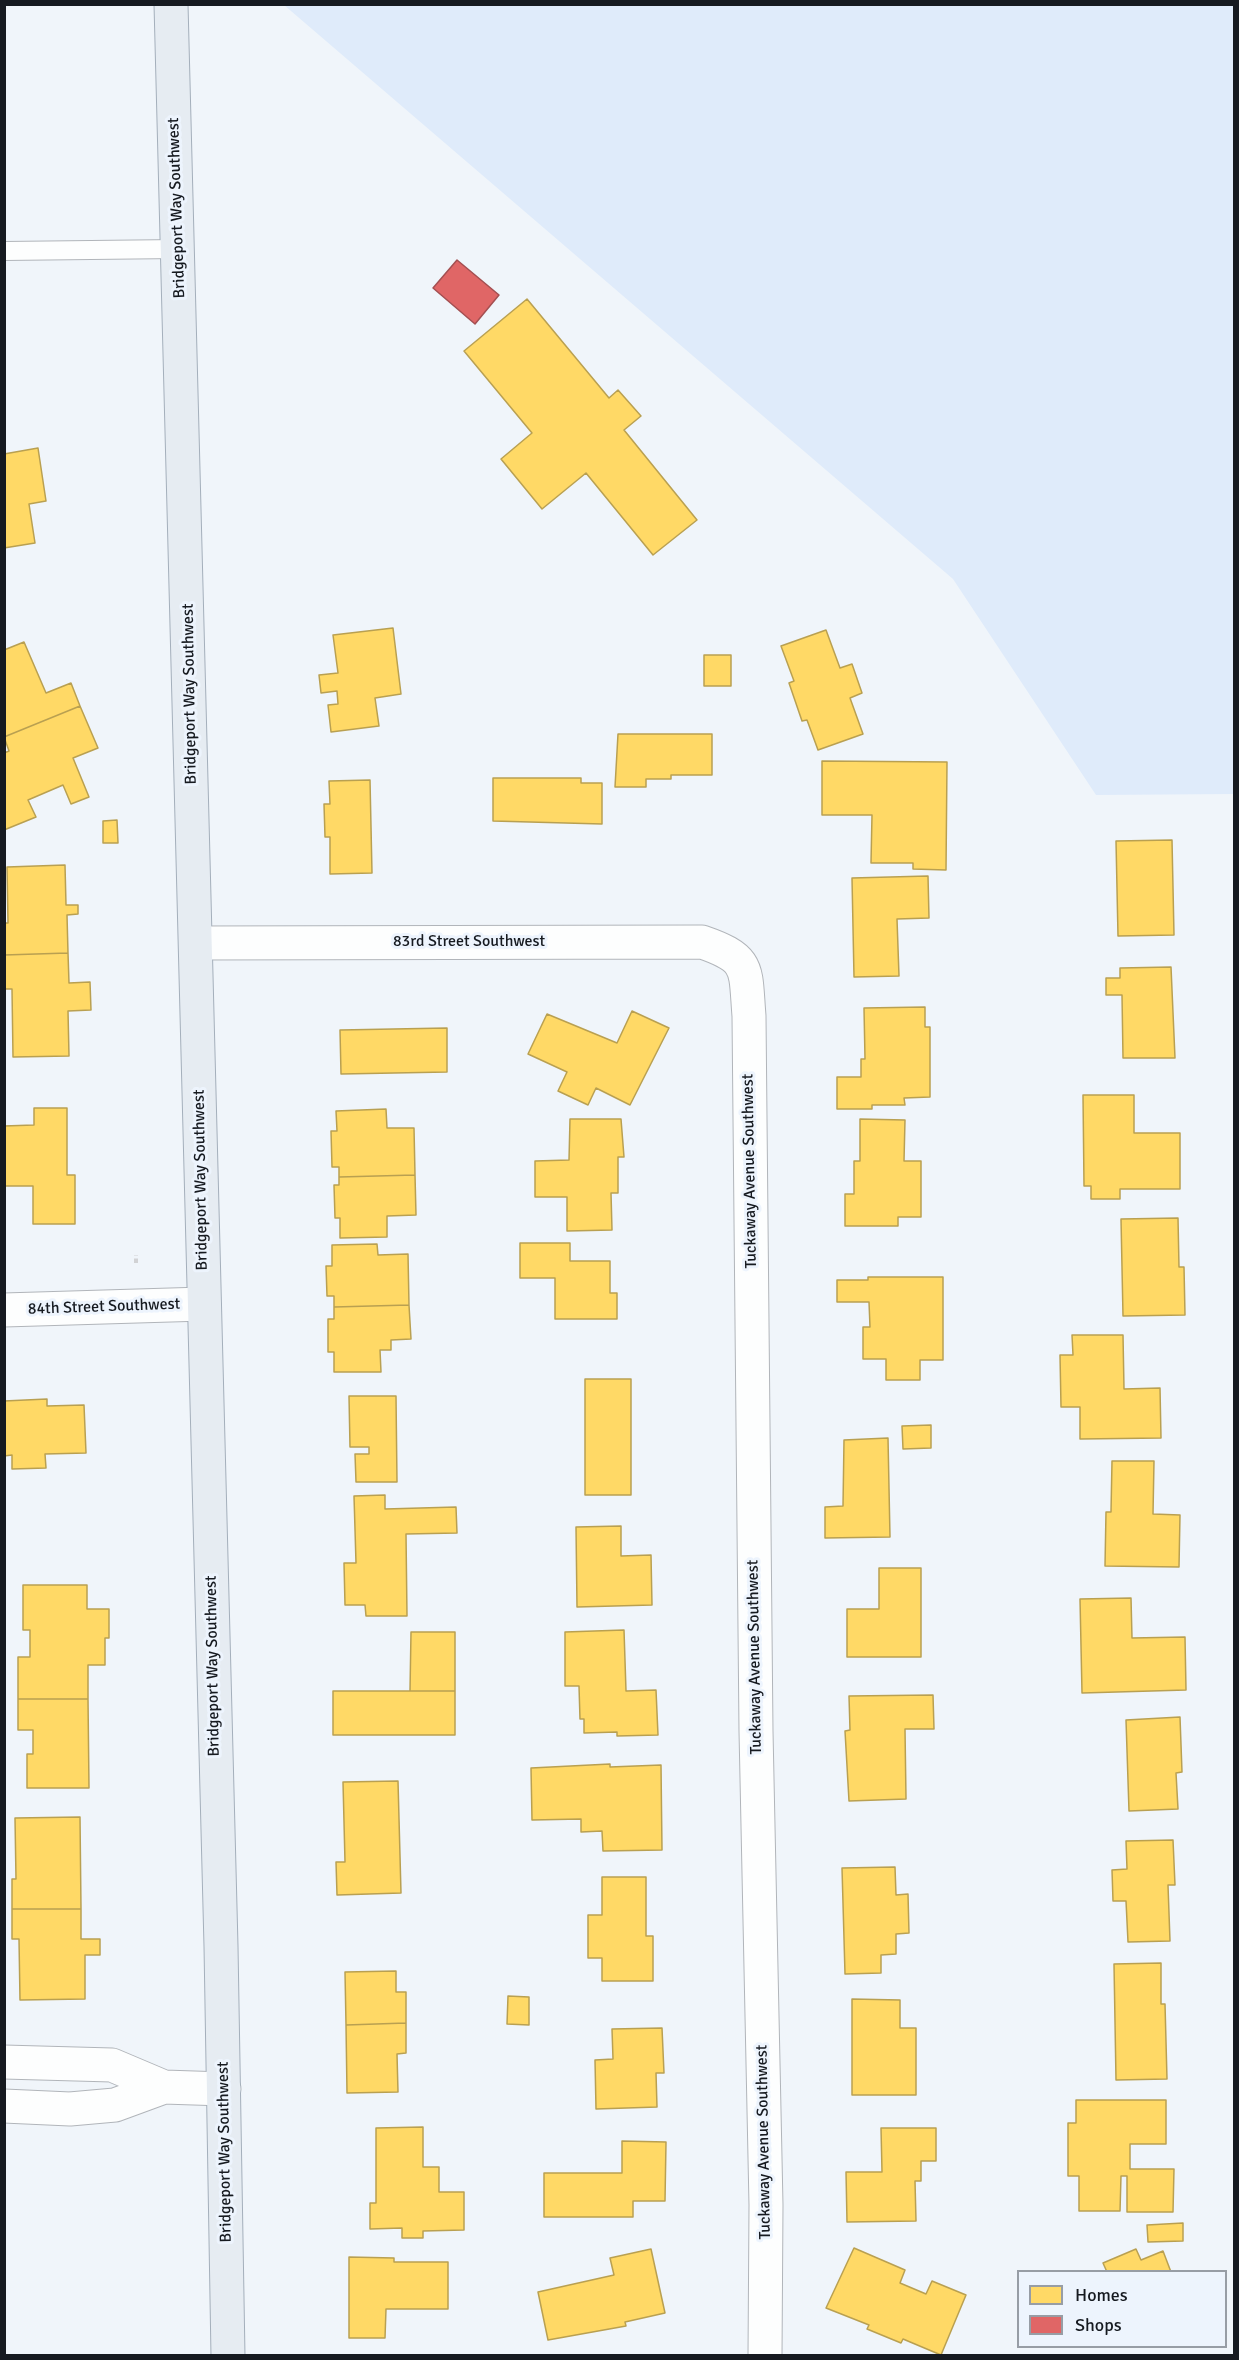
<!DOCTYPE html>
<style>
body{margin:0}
#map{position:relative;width:1239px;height:2360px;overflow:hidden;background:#f0f5fa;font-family:Signika,sans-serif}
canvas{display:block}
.frame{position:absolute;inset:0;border:6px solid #161a20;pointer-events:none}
.legend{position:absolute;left:1017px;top:2270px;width:210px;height:78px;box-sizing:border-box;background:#edf4fd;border:2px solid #979da5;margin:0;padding:8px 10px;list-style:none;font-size:18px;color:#161a20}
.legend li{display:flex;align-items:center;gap:12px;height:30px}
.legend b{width:30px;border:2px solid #979da5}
</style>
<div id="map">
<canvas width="1239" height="2360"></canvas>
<div class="frame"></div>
<ul class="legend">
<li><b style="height:16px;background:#ffd966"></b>Homes</li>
<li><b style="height:16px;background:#e06666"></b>Shops</li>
</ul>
</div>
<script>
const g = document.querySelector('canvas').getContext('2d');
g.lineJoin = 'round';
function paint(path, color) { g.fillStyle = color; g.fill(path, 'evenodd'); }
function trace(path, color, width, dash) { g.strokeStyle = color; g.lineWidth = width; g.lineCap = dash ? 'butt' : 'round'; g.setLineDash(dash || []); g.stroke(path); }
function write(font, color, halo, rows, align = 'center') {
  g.font = font + ' Signika,sans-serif'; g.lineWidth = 6; g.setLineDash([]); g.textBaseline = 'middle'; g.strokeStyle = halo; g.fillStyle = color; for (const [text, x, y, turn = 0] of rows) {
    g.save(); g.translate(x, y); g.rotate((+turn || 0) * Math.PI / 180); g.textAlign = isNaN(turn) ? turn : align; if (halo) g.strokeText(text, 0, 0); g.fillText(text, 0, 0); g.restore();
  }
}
paint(new Path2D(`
 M284,5H1234V794L1096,795L953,579Z`), '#dfebfa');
const homes = new Path2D(`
 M527,299L609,398L618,390L641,416L624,430L697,520L653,555L586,473L542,509L501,459L532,433L464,351Z
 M38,448L46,501L29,504L35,543L4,548V454Z
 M393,628L401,694L375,698L379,726L331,732L328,705L338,704L337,691L321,693L319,675L338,673L333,635Z
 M826,630L840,668L852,664L862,693L850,698L863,734L818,750L807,720L802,721L789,683L794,681L781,646Z
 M24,642L46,693L71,683L80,706L4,737V650Z
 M704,655H731V686H704Z
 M80,706L98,748L73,758L89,797L71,804L63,785L28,800L36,817L4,830V753L9,751L4,737Z
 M618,734H712V775H671V779H646V787H615Z
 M822,761L947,762L946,870L913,869V863H871L872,815H822Z
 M493,778H581V783H602V824L493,821Z
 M370,780L372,873L330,874V837H325L324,804H330L329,781Z
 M117,820L118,843H103V821Z
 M1172,840L1174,935L1118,936L1116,841Z
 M65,865L66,905H78V914L67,915L68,953L4,955V923H8L7,867Z
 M928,876L929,918L897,919L899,976L854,977L852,878Z
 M68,953L69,983L90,982L91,1010L68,1011L69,1056L13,1057L12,989H4V955Z
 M1171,967L1175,1058H1123L1122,995H1106V978H1120V968Z
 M925,1007V1027H930V1097L904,1098L905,1105H872V1109H837V1077H861V1059H865L864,1008Z
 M632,1011L669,1028L630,1105L596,1088L588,1105L558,1091L567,1072L528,1054L547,1014L617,1043Z
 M447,1028V1072L341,1074L340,1030Z
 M1083,1095H1134V1133H1180V1189H1120V1199H1091V1186H1084Z
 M34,1108H67V1175H75V1224H33V1186H4V1126L34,1125Z
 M386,1109L387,1128H414L415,1175L339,1177V1167H332L331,1131H337L336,1111Z
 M570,1119H621L624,1157H618V1193H611L612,1230L567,1231V1197H535V1161L569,1160Z
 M860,1119L905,1120L904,1161H921V1217H898V1226H845V1194H854V1161H860Z
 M415,1175L416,1215L387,1216V1237L340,1238V1218H335L334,1185H339V1177Z
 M1178,1218L1179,1267H1184L1185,1315L1123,1316L1121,1219Z
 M520,1243H570V1261H610V1293H617V1319H555V1278H520Z
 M377,1244L378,1255L408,1254L409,1305L334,1307V1296H327L326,1266H332V1245Z
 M868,1277H943V1360H920V1380H886V1359H863V1327H870L869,1302H837V1280H868Z
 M409,1305L411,1339L391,1340V1350H380L381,1372H334V1352H328V1319H334V1307Z
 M1072,1335H1123L1124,1389L1160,1388L1161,1438L1080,1439V1407H1061L1060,1355H1073Z
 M585,1379H631V1495H585Z
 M349,1396H396L397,1482H356L355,1454H369V1447H350Z
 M47,1399V1406L84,1405L86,1453L45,1454L46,1468L12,1469V1455L4,1456V1401Z
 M931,1425V1448L903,1449L902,1426Z
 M888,1438L890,1537L825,1538V1507L843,1506L844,1440Z
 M1112,1461H1154L1153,1514L1180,1515L1179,1567L1105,1566L1106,1512H1111Z
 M385,1495V1509L456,1507L457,1533L406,1534L407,1616H366L365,1605H345L344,1563H356L354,1496Z
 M621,1526V1556L651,1555L652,1605L577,1607L576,1527Z
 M879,1568H921V1657H847V1609H879Z
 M23,1585H87V1609H109V1638H105V1665H88V1699H18V1657H30V1630H23Z
 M1131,1598L1132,1638L1185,1637L1186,1690L1082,1693L1080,1599Z
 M624,1630L626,1691L656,1690L658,1735L617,1736V1732L584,1733V1719H580L579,1686H565V1632Z
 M411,1632H455V1691H410Z
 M333,1691H455V1735H333Z
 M933,1695L934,1729H905L906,1799L849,1801L845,1731L850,1730L849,1696Z
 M18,1699H88L89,1788H27V1754H33V1730H18Z
 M1180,1717L1182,1772L1176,1773L1178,1809L1129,1811L1126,1720Z
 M610,1764V1767L661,1765L662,1850L603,1851L602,1831L581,1832V1819L532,1820L531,1768Z
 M398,1781L401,1893L337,1895L336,1862H345L343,1782Z
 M80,1817L81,1909H12V1879H16L15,1818Z
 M1173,1840L1175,1885H1168L1170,1941L1128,1942L1126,1901H1113L1112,1870L1127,1869L1126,1841Z
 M895,1867L896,1895L908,1894L909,1933L896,1934V1954L881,1955V1973L845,1974L842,1868Z
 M602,1877H646V1936H653V1981H602V1958H588V1915H602Z
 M12,1909H81V1939H100V1955H85V1999L20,2000L19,1939H12Z
 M1161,1963V2004H1165L1167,2079L1116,2080L1114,1964Z
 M396,1971V1992H406V2023L346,2025L345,1972Z
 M508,1996L529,1997V2025L507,2024Z
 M852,1999L900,2000V2028H916V2095H852Z
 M406,2023V2053L397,2054L398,2092L347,2093L346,2025Z
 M662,2028L664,2073H656L657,2107L596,2109L595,2060L613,2059L612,2029Z
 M1076,2100H1166V2144H1130V2169H1174L1173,2212H1127V2176H1121L1120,2211H1079V2176H1068V2123H1076Z
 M423,2127V2167H439V2192H464V2230L423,2231V2238H402V2228L370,2229V2203H376V2128Z
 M881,2128H936V2161H921V2181H915L916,2221L847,2222L846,2172H882Z
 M622,2141L666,2142L665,2201H633V2217H544V2173H622Z
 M1183,2223V2241L1148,2242L1147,2225Z
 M854,2248L905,2270L900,2283L926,2294L932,2281L966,2295L941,2355L903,2339L901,2343L867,2329L869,2325L826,2308Z
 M651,2249L665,2313L625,2322L626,2326L548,2340L538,2292L614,2275L610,2258Z
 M1136,2249L1141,2260L1163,2251L1171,2272H1107L1103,2263Z
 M349,2257L394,2258V2262H448V2309H386L385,2338H349Z`);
paint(homes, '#ffd966');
trace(homes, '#b9a051', 1.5);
const shops = new Path2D(`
 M457,260L499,295L475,324L433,288Z`);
paint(shops, '#e06666');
trace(shops, '#a34f51', 1.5);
const service = new Path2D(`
 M4,251L178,249`);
const minor = new Path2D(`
 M196,943L702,942C751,959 745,968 749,1016L756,1731L766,2205L765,2356
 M4,1310L204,1304
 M4,2062L112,2065L164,2087
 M4,2106L70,2109L115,2105L164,2087L224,2089`);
const primary = new Path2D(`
 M171,4L221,1946L228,2356`);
trace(service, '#b1b5ba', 20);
trace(minor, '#b1b5ba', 35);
trace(primary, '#a4afbb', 35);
trace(new Path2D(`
 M136,1263V1255`), '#d1d2d4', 4, [4.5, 3]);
trace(service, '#fdfefe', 18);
trace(minor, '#fdfefe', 33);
trace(primary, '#e6ecf2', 33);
write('16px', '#161a20', '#edf4fd', [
 ["Bridgeport Way Southwest",177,208,-92],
 ["Bridgeport Way Southwest",190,694,-91],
 ["83rd Street Southwest",469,942],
 ["Tuckaway Avenue Southwest",750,1171,-91],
 ["Bridgeport Way Southwest",201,1180,-91],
 ["84th Street Southwest",104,1307,-2],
 ["Tuckaway Avenue Southwest",755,1657,-91],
 ["Bridgeport Way Southwest",213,1666,-91],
 ["Tuckaway Avenue Southwest",764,2142,-91],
 ["Bridgeport Way Southwest",225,2152,-91]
]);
</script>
